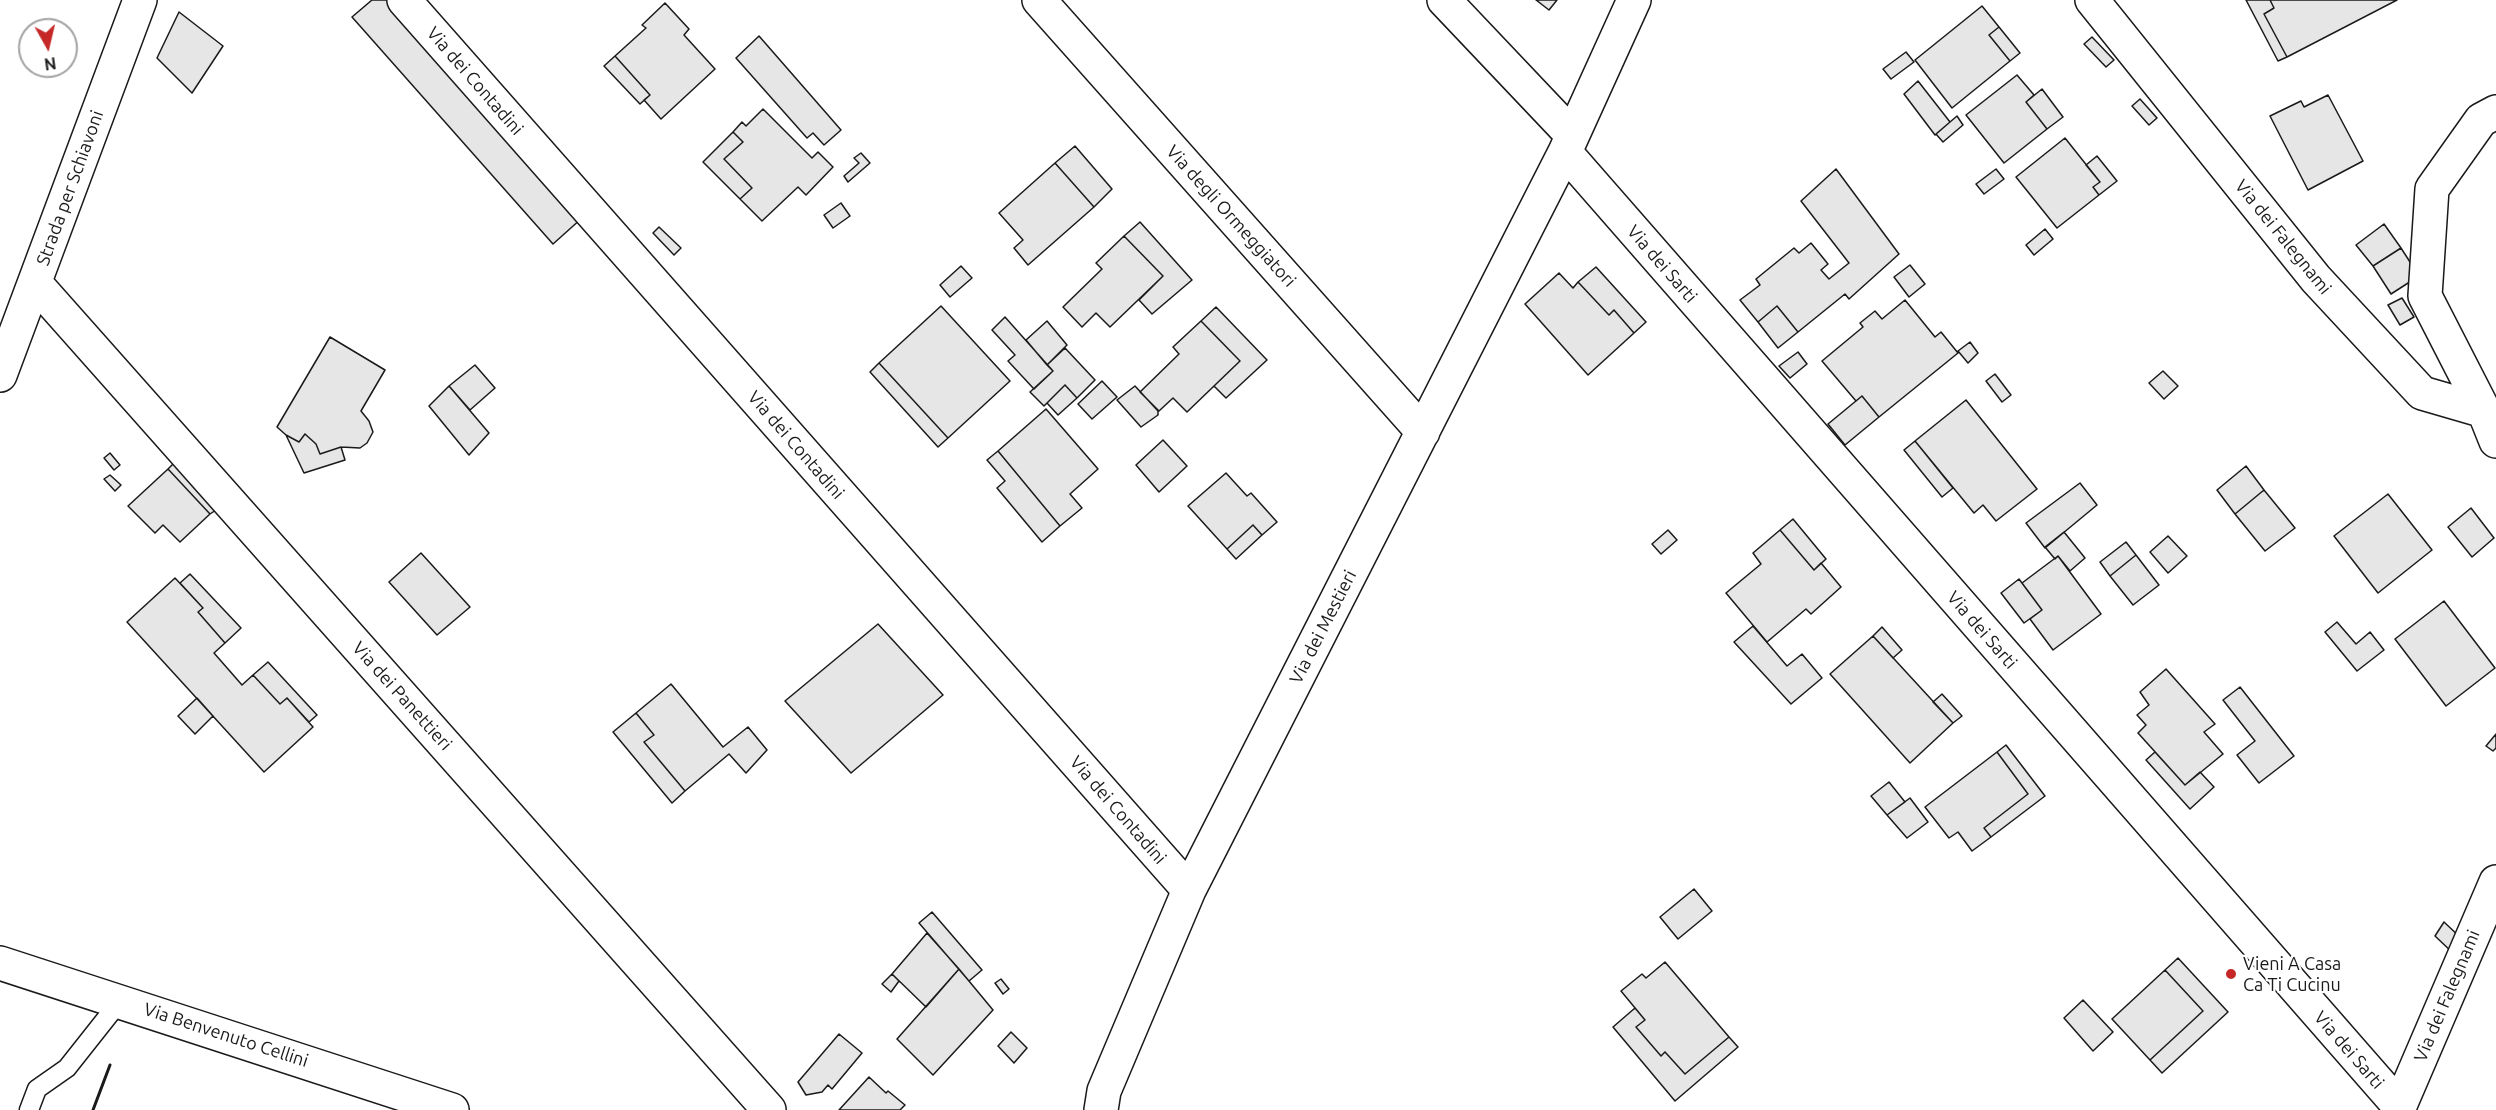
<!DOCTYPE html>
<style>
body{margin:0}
#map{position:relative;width:2496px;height:1110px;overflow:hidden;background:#fff;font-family:Ubuntu,sans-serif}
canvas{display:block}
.north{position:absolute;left:18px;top:18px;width:60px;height:60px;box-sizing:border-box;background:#fff;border:2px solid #a3a3a3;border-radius:50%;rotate:172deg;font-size:16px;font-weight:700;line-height:24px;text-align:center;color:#1a1a1a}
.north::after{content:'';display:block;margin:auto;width:21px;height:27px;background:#c62828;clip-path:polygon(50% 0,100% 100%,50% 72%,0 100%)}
</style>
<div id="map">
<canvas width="2496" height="1110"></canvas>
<div class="north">N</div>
</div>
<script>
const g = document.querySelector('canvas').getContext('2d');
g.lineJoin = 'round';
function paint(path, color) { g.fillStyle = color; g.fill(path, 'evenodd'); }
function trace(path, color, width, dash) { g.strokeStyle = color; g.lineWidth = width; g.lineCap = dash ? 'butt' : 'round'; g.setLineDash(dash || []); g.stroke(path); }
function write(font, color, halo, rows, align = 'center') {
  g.font = font + ' Ubuntu,sans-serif'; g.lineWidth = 4.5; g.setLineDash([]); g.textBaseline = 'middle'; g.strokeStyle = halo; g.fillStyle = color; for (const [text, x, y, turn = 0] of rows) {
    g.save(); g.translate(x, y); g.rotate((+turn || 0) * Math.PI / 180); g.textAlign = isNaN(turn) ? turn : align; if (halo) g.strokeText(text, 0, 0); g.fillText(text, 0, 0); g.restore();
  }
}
const building = new Path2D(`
 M372,0H390L582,218L553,244L352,17Z
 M1536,0H1557L1549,10Z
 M2246,0H2270L2274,8L2264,14L2287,57L2278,61Z
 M2270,0H2397L2287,57L2264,14L2274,8Z
 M665,3L689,29L684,35L715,69L661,119L644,100L650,95L615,56L646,28L642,25Z
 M1982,6L1999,27L1989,35L2010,61L1952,108L1915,60Z
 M179,12L223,46L192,93L157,58Z
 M1999,27L2020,53L2010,61L1989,35Z
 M759,36L841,130L824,145L813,133L807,138L736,58Z
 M2092,37L2114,60L2106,67L2084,44Z
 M1906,52L1914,62L1891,79L1883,69Z
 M615,56L650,95L640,104L604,66Z
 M2017,75L2034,95L2026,102L2047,129L2004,163L1966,115Z
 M1918,81L1950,122L1935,135L1904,94Z
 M2042,89L2063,117L2047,129L2026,102Z
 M2328,95L2363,161L2308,190L2270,116L2301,101L2304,107Z
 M2140,99L2157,118L2149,125L2132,106Z
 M763,109L812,158L818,152L833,167L806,195L798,187L762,221L740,199L752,188L724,159L743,142L733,132L742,122L746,126Z
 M1957,116L1963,125L1943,142L1936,134Z
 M733,132L743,142L724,159L752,188L740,199L703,162Z
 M2065,138L2100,182L2093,187L2099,195L2057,228L2016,177Z
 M1075,146L1112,189L1094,207L1055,163Z
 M861,153L870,163L848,182L844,176L859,163L854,158Z
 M2097,156L2117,181L2099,195L2093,187L2100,182L2086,165Z
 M1055,163L1094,207L1028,265L1014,248L1023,240L999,213Z
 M1836,169L1899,254L1849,299L1845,294L1798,332L1777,306L1758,322L1740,300L1760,285L1756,279L1794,248L1799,253L1811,243L1828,264L1821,270L1829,279L1849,263L1801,201Z
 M1996,169L2004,179L1984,194L1976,184Z
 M841,203L850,216L833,228L824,215Z
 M1140,222L1192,280L1152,314L1139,300L1163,276L1124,236Z
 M2384,224L2401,248L2373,266L2356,245Z
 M659,227L681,248L674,255L653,233Z
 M2045,229L2053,239L2034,255L2026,245Z
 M1124,236L1163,276L1110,327L1096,313L1082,327L1063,307L1102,269L1096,263Z
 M2401,248L2419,276L2391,294L2373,266Z
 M1910,265L1925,284L1909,297L1894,277Z
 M961,266L972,278L950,297L940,285Z
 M1596,267L1646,322L1634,333L1614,310L1609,315L1578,282Z
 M1559,273L1573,288L1578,282L1609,315L1614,310L1634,333L1588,375L1525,304Z
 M2402,298L2414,317L2400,325L2388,305Z
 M1905,300L1935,337L1941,332L1958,353L1879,417L1862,396L1856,401L1822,361L1863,327L1860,323L1875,311L1882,319Z
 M941,306L1010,381L948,438L879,363Z
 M1777,306L1798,332L1778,348L1758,322Z
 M1216,307L1267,360L1226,398L1214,386L1240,361L1201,321Z
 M1005,317L1053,371L1034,389L1008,361L1015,355L992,330Z
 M1047,321L1067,345L1047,365L1026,340Z
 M1201,321L1240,361L1187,412L1173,398L1159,411L1140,392L1179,354L1173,347Z
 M330,337L385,370L361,411L369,421L373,432L367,443L360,448L341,447L320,454L316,444L305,434L299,442L286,435L277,427Z
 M1970,342L1978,353L1968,363L1958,351Z
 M1065,348L1095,380L1077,398L1065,385L1044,406L1030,392L1053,371L1047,365Z
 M1798,352L1807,364L1790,378L1779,366Z
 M879,363L948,438L938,447L870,372Z
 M475,365L495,388L470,410L449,386Z
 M2163,371L2178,386L2164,399L2149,383Z
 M1995,374L2011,395L2002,402L1986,381Z
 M1102,381L1117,397L1092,419L1078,404Z
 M1065,385L1077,398L1058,415L1047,403Z
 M449,386L489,433L469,455L429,406Z
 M1135,386L1158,411V415L1141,427L1117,400Z
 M1862,396L1879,417L1845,445L1828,424Z
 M1966,400L2037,489L1996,521L1983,505L1974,513L1915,441Z
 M1046,409L1098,469L1070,494L1082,508L1060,526L998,451Z
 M305,434L316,444L320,454L341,447L345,460L304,473L286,435L299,442Z
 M1163,440L1187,466L1159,492L1136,465Z
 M1915,441L1953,488L1942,497L1904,450Z
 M998,451L1060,526L1042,542L997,488L1005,481L987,460Z
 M110,453L120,465L114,470L104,458Z
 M174,463L216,510L210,514L168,469Z
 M2246,466L2264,490L2235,514L2217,490Z
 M168,469L210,514L180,542L163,525L155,533L128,506Z
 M1226,473L1247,496L1251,493L1277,522L1262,535L1253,525L1227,549L1188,506Z
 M110,475L121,485L115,491L104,479Z
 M2080,483L2097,505L2045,548L2026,523Z
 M2264,490L2295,528L2265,551L2235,514Z
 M2388,494L2432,550L2378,593L2334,536Z
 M2471,508L2494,538L2472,557L2448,527Z
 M1793,519L1826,559L1814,570L1780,530Z
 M1253,525L1262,535L1236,559L1227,549Z
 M1668,530L1677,540L1661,554L1652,544Z
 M1780,530L1814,570L1821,563L1841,587L1811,614L1806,609L1767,642L1726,593L1761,564L1753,553Z
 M2064,532L2085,558L2070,571L2058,556L2055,559L2045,547Z
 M2168,536L2187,556L2168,573L2150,552Z
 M2126,542L2136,555L2110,576L2100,562Z
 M421,553L470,607L437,635L389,582Z
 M2136,555L2159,585L2133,605L2110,576Z
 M2058,556L2101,614L2053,650L2030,619L2042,610L2022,583Z
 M190,574L241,628L225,643L198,612L203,608L180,583Z
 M175,578L203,608L198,612L225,643L214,653L242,685L253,675L280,704L287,698L313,727L264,772L127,622Z
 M2019,579L2042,610L2024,623L2001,593Z
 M2444,601L2495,668L2446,706L2395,639Z
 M2337,622L2356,644L2370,632L2384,650L2357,671L2325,632Z
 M878,624L943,695L851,773L785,701Z
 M1753,626L1787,666L1802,654L1822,678L1791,704L1734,642Z
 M1882,627L1902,650L1893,658L1873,636Z
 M1873,636L1953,723L1910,763L1830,674Z
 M268,662L317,715L309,722L287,698L280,704L253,675Z
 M2166,669L2215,724L2204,732L2223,754L2185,785L2138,733L2146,725L2137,715L2149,705L2140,692Z
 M671,684L723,747L748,727L767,750L746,773L729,754L685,791L644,742L654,735L636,713Z
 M2240,687L2294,756L2259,783L2237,755L2255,741L2223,700Z
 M1942,694L1962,716L1953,723L1933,702Z
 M197,698L213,716L195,734L178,716Z
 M636,713L654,735L644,742L685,791L672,803L613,732Z
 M2496,734V748L2493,751L2486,746Z
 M2006,745L2045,796L1991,837L1984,828L2028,794L1997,752Z
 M1997,752L2028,794L1984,828L1991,837L1972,851L1958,832L1949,838L1925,807Z
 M2155,752L2185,785L2200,772L2214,787L2190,809L2146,760Z
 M1889,782L1905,802L1887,815L1871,796Z
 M1910,798L1928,822L1907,838L1887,815Z
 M1694,889L1712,911L1678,939L1660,917Z
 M932,912L982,970L969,981L919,923Z
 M2444,922L2461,938L2454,954L2435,936Z
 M927,933L959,969L926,1007L892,974Z
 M2178,958L2228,1012L2162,1073L2150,1060L2203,1011L2165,970Z
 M1665,962L1729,1037L1685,1074L1665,1052L1661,1056L1636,1027L1645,1020L1621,991L1642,974L1646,978Z
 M959,969L993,1010L933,1075L897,1039Z
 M2165,970L2203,1011L2150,1060L2112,1019Z
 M892,974L899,981L891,992L882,984Z
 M1001,979L1009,989L1003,994L995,983Z
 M2083,1000L2113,1032L2093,1051L2064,1018Z
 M1635,1008L1645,1020L1636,1027L1661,1056L1665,1052L1685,1074L1729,1037L1738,1047L1675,1101L1613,1027Z
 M1011,1032L1027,1048L1014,1063L998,1046Z
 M839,1034L862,1053L832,1089L828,1085L822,1092L806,1095L798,1082Z
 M869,1077L886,1093L888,1091L905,1105L900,1110H839Z`);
paint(building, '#e6e6e6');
trace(building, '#1a1a1a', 1.5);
const lane = new Path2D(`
 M29,1110L37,1089L67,1068L120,1001`);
const street = new Path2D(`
 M404,0L1189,890
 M1039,0L1423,432
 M1444,0L1572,135
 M2092,0L2316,279L2422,393L2484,411
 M2496,112L2481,120L2432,189L2425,296L2484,411L2496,441
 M1565,152L2400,1107
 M35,283L769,1110
 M0,375L140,0
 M0,963L452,1110
 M1101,1110L1104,1091L1189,890L1565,152L1634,0
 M2398,1110L2496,882`);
trace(lane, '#1a1a1a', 21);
trace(street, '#1a1a1a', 36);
trace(lane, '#fff', 18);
trace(street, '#fff', 33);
trace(new Path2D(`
 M93,1110L110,1065`), '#1a1a1a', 3);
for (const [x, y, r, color] of [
 [2231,974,6,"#c62828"]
]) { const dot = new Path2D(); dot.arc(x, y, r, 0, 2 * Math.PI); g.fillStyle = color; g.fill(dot); trace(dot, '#fff', 2); }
write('18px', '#1a1a1a', '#fff', [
 ["Via dei Contadini",475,81,49],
 ["Strada per Schiavoni",70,188,-70],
 ["Via degli Ormeggiatori",1231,216,48],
 ["Via dei Falegnami",2283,237,51],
 ["Via dei Sarti",1662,264,49],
 ["Via dei Contadini",796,445,49],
 ["Via dei Mestieri",1323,627,-63],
 ["Via dei Sarti",1982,630,49],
 ["Via dei Panettieri",402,696,48],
 ["Via dei Contadini",1118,810,49],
 ["Via dei Falegnami",2447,996,-67],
 ["Via Benvenuto Cellini",226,1035,18],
 ["Via dei Sarti",2349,1050,49]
]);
write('18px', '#1a1a1a', '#fff', [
 ["Vieni A Casa",2243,964],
 ["Ca Ti Cucinu",2243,985]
], 'left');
</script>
